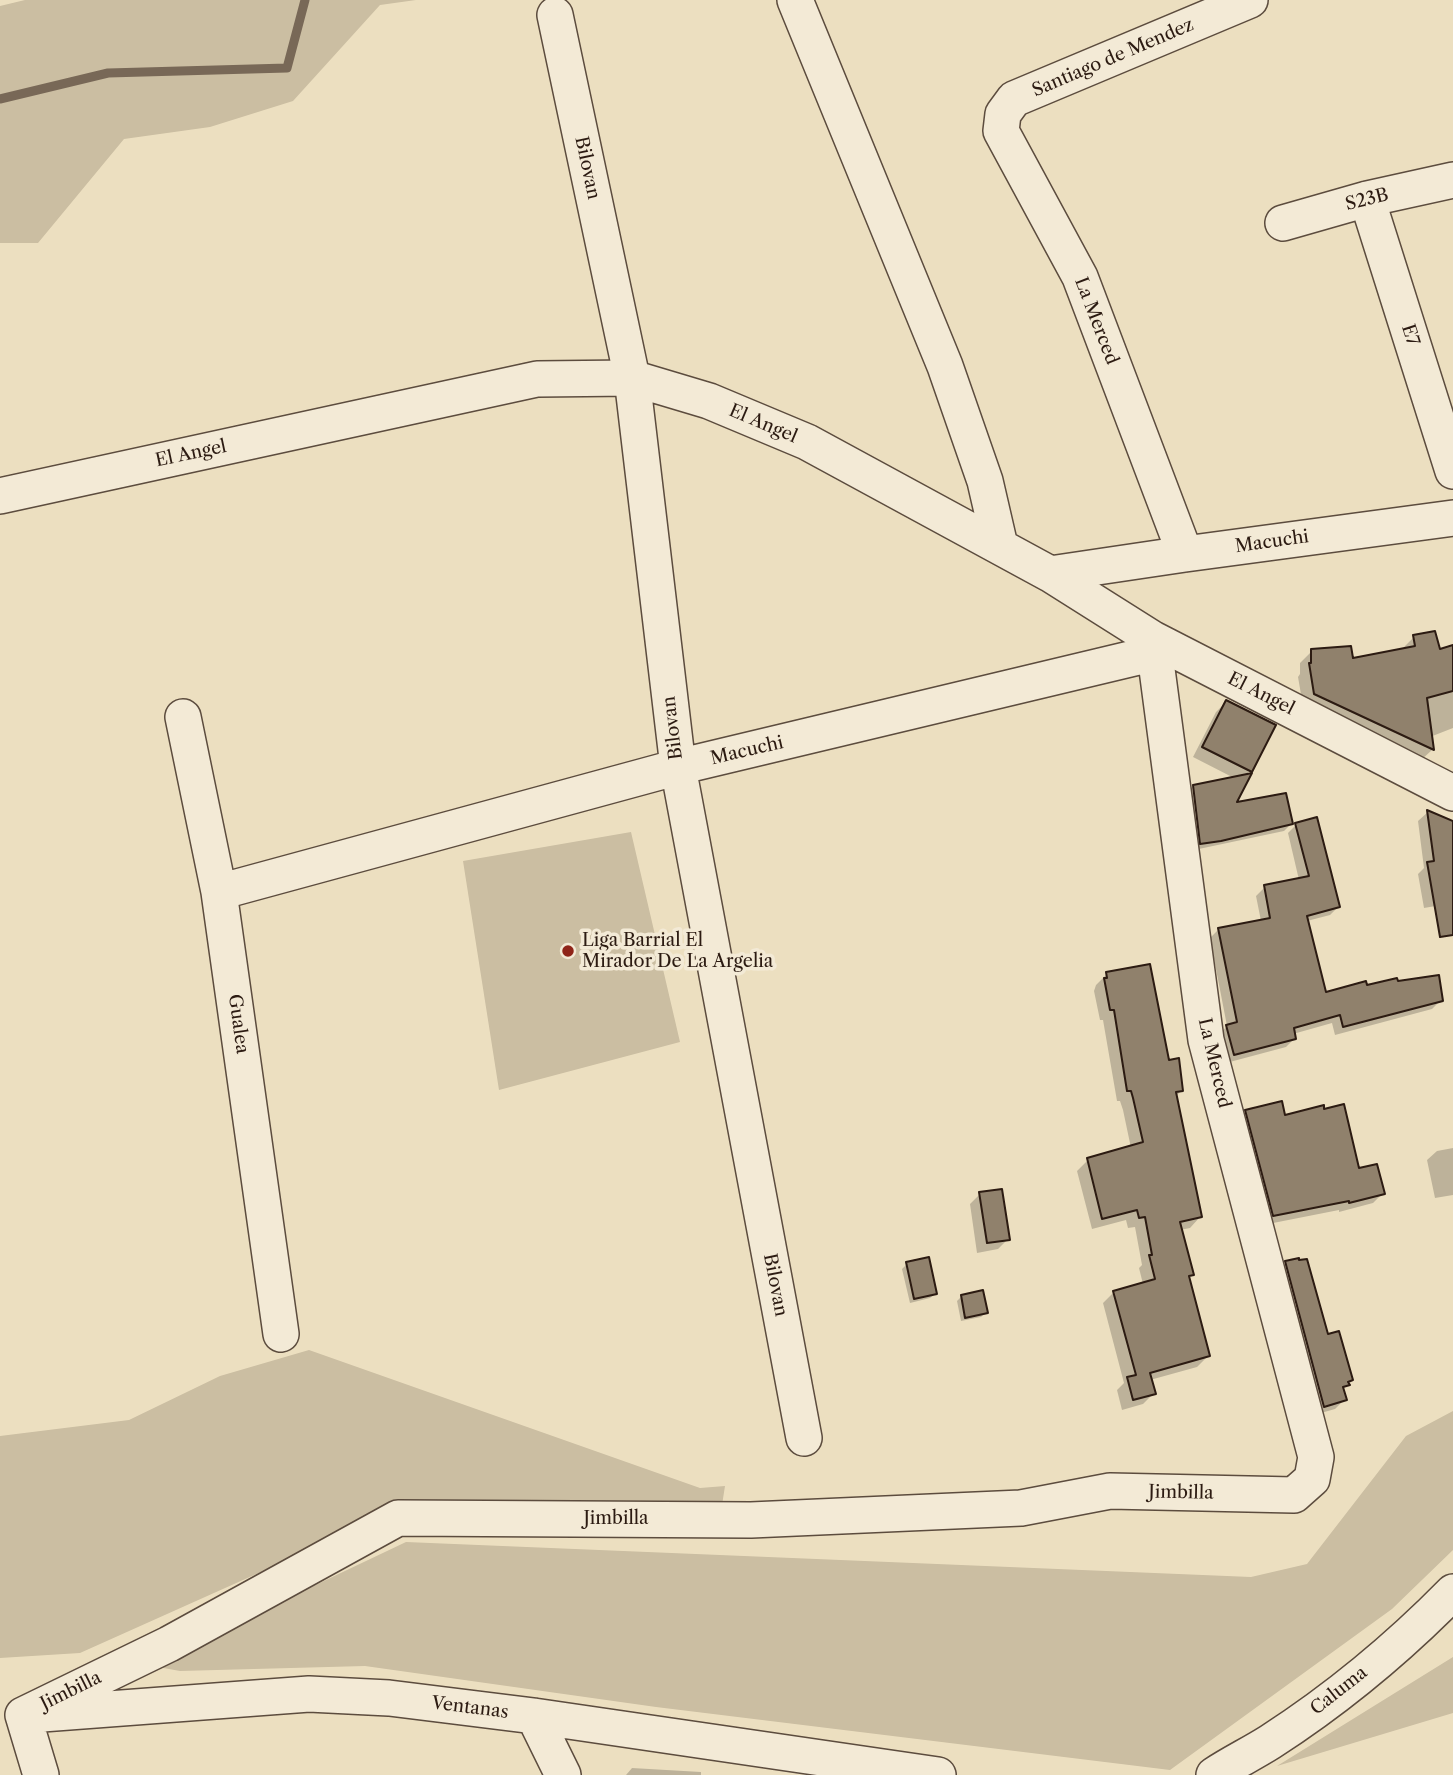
<!DOCTYPE html>
<style>
body{margin:0}
canvas{display:block;background:#ecdfc0}
</style>
<canvas width="1453" height="1775"></canvas>
<script>
const g = document.querySelector('canvas').getContext('2d');
g.lineJoin = 'round';
function paint(path, color) { g.fillStyle = color; g.fill(path, 'evenodd'); }
function trace(path, color, width, dash) { g.strokeStyle = color; g.lineWidth = width; g.lineCap = dash ? 'butt' : 'round'; g.setLineDash(dash || []); g.stroke(path); }
function write(font, color, halo, rows, align = 'center') {
  g.font = font + ' "Libre Caslon Text",serif'; g.lineWidth = 7; g.setLineDash([]); g.textBaseline = 'middle'; g.strokeStyle = halo; g.fillStyle = color; for (const [text, x, y, turn = 0] of rows) {
    g.save(); g.translate(x, y); g.rotate((+turn || 0) * Math.PI / 180); g.textAlign = isNaN(turn) ? turn : align; if (halo) g.strokeText(text, 0, 0); g.fillText(text, 0, 0); g.restore();
  }
}
paint(new Path2D(`
 M25,0H416L380,5L293,101L210,127L124,139L38,243H0V6Z
 M631,832L680,1042L499,1090L463,861Z
 M309,1350L700,1488L725,1486L720,1518L397,1511L80,1653L0,1658V1436L129,1420L220,1376Z
 M1453,1411V1550L1392,1609L1170,1770L656,1707L365,1666L180,1671L147,1665L406,1542L1251,1577L1307,1564L1406,1436Z
 M1453,1657V1713L1277,1766Z`), '#cbbea2');
paint(new Path2D(`
 M1414,637L1438,651L1453,647V728L1430,737L1432,750L1420,761L1303,706L1298,677L1300,674V663L1312,651L1351,660L1402,649Z
 M1226,702L1274,726L1246,776L1233,805L1291,824L1284,831L1194,850L1187,793L1193,786L1234,778L1193,757L1216,712Z
 M1428,812L1453,823V903L1424,908L1418,874L1424,868L1418,821Z
 M1296,825L1339,906L1330,915L1307,921L1325,995L1397,983L1441,1000L1432,1009L1335,1035L1332,1023L1293,1034L1294,1039L1286,1047L1226,1063L1219,1035L1227,1026L1210,938L1219,929L1261,921L1256,896L1265,887L1299,880L1288,833Z
 M1107,974L1167,1062L1181,1091L1175,1097L1200,1217L1190,1228L1180,1230L1192,1274L1188,1278L1208,1356L1197,1367L1150,1380L1154,1393L1143,1404L1122,1410L1117,1390L1124,1383L1103,1303L1114,1292L1143,1284L1139,1268L1142,1265L1135,1227L1128,1228L1126,1220L1092,1229L1077,1171L1088,1160L1131,1148L1123,1110L1120,1101H1117L1103,1020H1100L1094,991L1096,985Z
 M1246,1111L1284,1117L1358,1170L1383,1193L1373,1203L1339,1212V1210L1263,1225L1236,1121Z
 M1453,1148V1195L1435,1198L1427,1160L1437,1151Z
 M980,1194L1008,1239L998,1249L977,1253L970,1204Z
 M1286,1263L1351,1379L1342,1390L1345,1399L1335,1409L1314,1415L1277,1272Z
 M907,1264L935,1294L930,1298L910,1303L902,1269Z
 M961,1297L986,1312L981,1317L961,1321L957,1301Z
 M632,1768L701,1772V1775H626Z`), '#0003');
trace(new Path2D(`
 M0,99L108,73L287,68L305,0`), '#786857', 9);
const building = new Path2D(`
 M1435,631L1440,649L1453,645V691L1427,698L1434,750L1314,694L1309,663H1311V649L1351,646L1353,658L1415,646L1413,635Z
 M1226,700L1276,725L1252,772L1202,747Z
 M1252,773L1237,802L1286,793L1293,824L1221,841L1200,844L1193,785Z
 M1427,810L1453,821V935L1440,937L1427,862L1434,861Z
 M1317,817L1340,907L1307,916L1326,992L1366,981L1367,985L1397,978L1398,981L1439,975L1443,1001L1343,1027L1340,1015L1294,1028L1296,1039L1234,1055L1226,1025L1237,1022L1218,928L1270,918L1264,885L1309,876L1295,823Z
 M1150,964L1169,1060L1179,1058L1183,1091L1176,1092L1202,1217L1180,1222L1194,1275L1189,1276L1210,1356L1150,1373L1156,1394L1133,1400L1127,1377L1136,1375L1113,1291L1155,1279L1149,1255H1152L1145,1217L1139,1218L1137,1210L1102,1219L1087,1158L1143,1142L1133,1098L1131,1091H1127L1114,1010H1110L1104,978H1107L1106,972Z
 M1282,1101L1285,1115L1324,1105V1109L1344,1104L1359,1168L1377,1164L1385,1194L1349,1203V1201L1273,1216L1245,1110Z
 M1002,1189L1010,1240L987,1243L979,1192Z
 M929,1257L937,1294L914,1299L906,1262Z
 M1299,1258V1260L1307,1259L1328,1334L1339,1331L1353,1380L1348,1382L1350,1385L1343,1387L1347,1400L1324,1407L1285,1261Z
 M983,1290L988,1313L965,1318L961,1295Z`);
paint(building, '#90816c');
trace(building, '#2c1b12', 2);
const minor = new Path2D(`
 M795,0L945,366L985,481L1000,546
 M555,15L632,378L678,767L804,1438
 M1367,199L1453,471
 M1283,223L1367,199L1453,180
 M0,496L537,379L632,378L709,401L807,442L1050,574L1153,639L1453,793
 M1185,554L1080,277L1001,131L1003,114L1014,99L1250,0
 M1050,574L1185,554L1453,518
 M183,717L219,892L281,1334
 M219,892L678,767L1155,653
 M42,1714L309,1694L389,1698L534,1716L938,1775
 M23,1715L169,1644L398,1518L751,1520L1021,1508L1110,1491L1294,1495L1312,1479L1316,1457L1206,1040L1153,639
 M23,1715L41,1775
 M534,1716L563,1775
 M1214,1775C1232,1763 1251,1754 1270,1742C1335,1700 1398,1648 1453,1592`);
trace(minor, '#5c4c3e', 38);
trace(minor, '#f3ead6', 35);
for (const [x, y, r, color] of [
 [568,951,7,"#8f2418"]
]) { const dot = new Path2D(); dot.arc(x, y, r, 0, 2 * Math.PI); g.fillStyle = color; g.fill(dot); trace(dot, '#f3ead6', 2.5); }
write('18px', '#2c1b12', '#f3ead6', [
 ["Santiago de Mendez",1113,58,-23],
 ["Bilovan",587,168,78],
 ["S23B",1367,200,-14],
 ["La Merced",1096,321,69],
 ["E7",1410,335,72],
 ["El Angel",763,424,23],
 ["El Angel",191,454,-12],
 ["Macuchi",1272,542,-8],
 ["El Angel",1261,694,27],
 ["Bilovan",673,728,-97],
 ["Macuchi",747,751,-13],
 ["Gualea",238,1024,82],
 ["La Merced",1214,1063,77],
 ["Bilovan",775,1285,79],
 ["Jimbilla",1181,1493,1],
 ["Jimbilla",616,1519],
 ["Jimbilla",71,1691,-26],
 ["Caluma",1339,1691,-38],
 ["Ventanas",470,1708,7]
]);
write('18px', '#2c1b12', '#f3ead6', [
 ["Liga Barrial El",582,941],
 ["Mirador De La Argelia",582,962]
], 'left');
</script>
